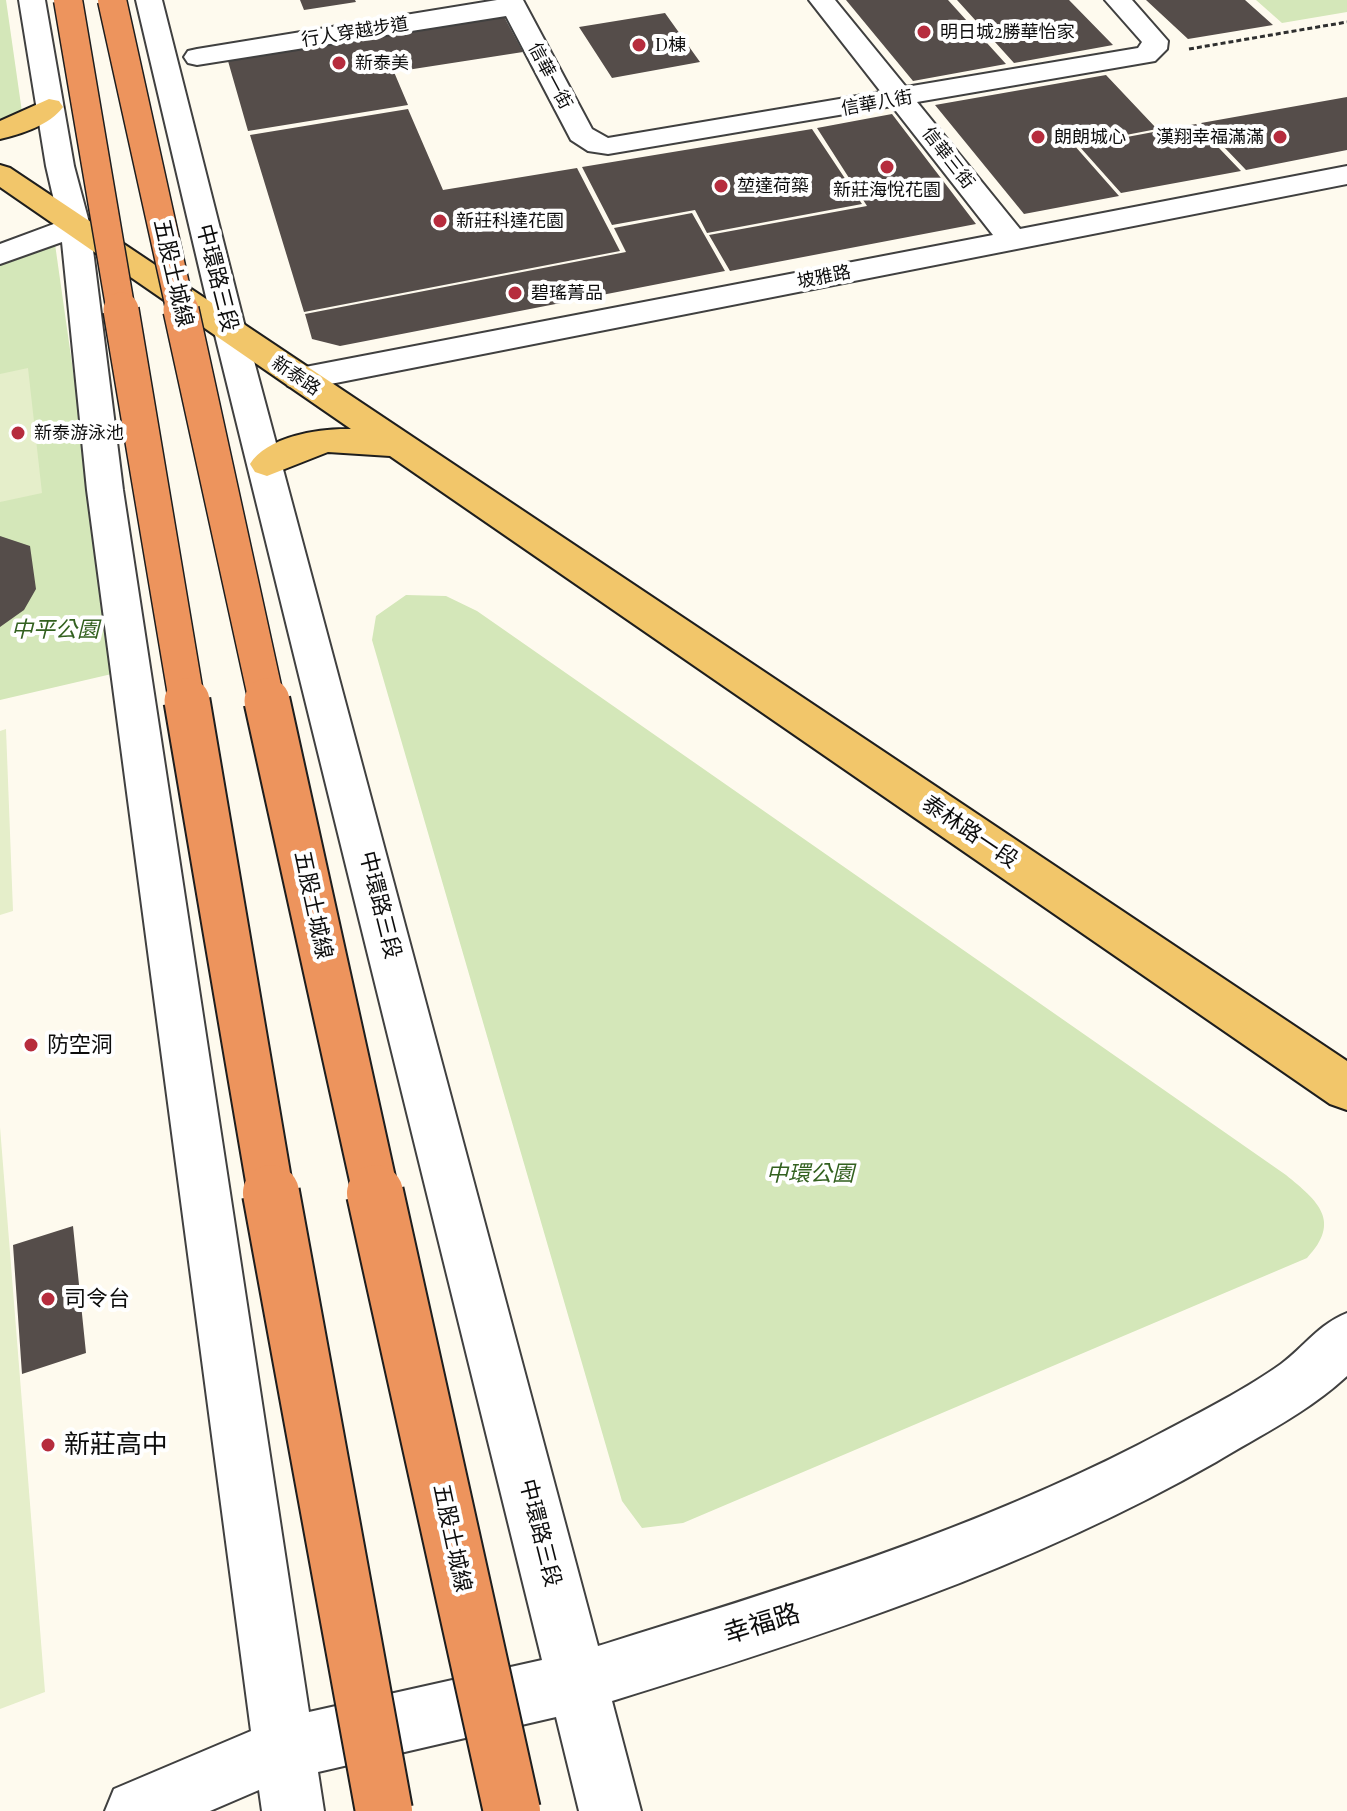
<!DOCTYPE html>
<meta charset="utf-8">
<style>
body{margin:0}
canvas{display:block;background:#fefaee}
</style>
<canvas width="1347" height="1811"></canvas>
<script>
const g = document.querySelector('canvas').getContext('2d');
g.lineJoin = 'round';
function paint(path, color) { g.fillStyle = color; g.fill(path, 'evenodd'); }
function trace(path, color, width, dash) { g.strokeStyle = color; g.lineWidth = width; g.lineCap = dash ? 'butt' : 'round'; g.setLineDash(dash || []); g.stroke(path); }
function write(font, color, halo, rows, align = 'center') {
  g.font = font + ' "Playfair Display","Noto Sans TC",serif'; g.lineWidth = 8; g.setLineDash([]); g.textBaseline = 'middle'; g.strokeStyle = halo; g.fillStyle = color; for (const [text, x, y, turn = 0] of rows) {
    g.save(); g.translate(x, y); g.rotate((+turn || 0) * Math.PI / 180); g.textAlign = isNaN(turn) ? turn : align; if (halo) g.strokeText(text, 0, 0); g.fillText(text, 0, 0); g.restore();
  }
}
paint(new Path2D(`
 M0,0H6L22,112L0,123Z
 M1256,0H1347V12L1282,23Z
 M54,237L116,673L0,700V262Z
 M406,595L446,596L477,611L1286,1175C1318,1201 1342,1221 1307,1258L683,1523L642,1528L622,1501L372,640L376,616Z`), '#d4e7b9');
paint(new Path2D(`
 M28,368L42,493L0,502V374Z
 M6,729L13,911L0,915V731Z
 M0,1127L45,1692L0,1709Z`), '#e5eeca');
paint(new Path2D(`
 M300,0H355L356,2L304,10Z
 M846,0H948L1006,64L913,81Z
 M957,0H1069L1113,45L1014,63Z
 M1146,0H1245L1273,25L1188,39Z
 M501,11L523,52L394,72L408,105L248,131L226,54Z
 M665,13L700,62L612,78L579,27Z
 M1106,75L1157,129L1074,145L1119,196L1024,214L935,105Z
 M1347,97V150L1246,170L1201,123Z
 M408,109L443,190L577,168L620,251L304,312L250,135Z
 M892,114L976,224L730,271L709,235L867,206L817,128Z
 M1196,124L1241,171L1121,193L1079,146Z
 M812,129L862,204L707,233L695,210L612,225L582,167Z
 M692,213L725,271L340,346L312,339L305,314L626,252L614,228Z
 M0,536L30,546L36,589L24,610L0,627Z
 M73,1226L86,1353L22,1374L13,1245Z`), '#554d4a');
const minor = new Path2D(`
 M19,0H45L74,166L90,226L123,490L309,1712L542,1660L214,331L136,0H162L246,331L598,1646C782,1589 966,1533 1138,1445C1180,1423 1242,1392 1281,1364C1304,1347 1319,1324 1347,1313V1376C1308,1412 1261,1435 1216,1462C1027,1570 819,1637 612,1701L641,1811H579L556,1717L318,1772L324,1811H262L259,1790L210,1811H105L114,1789L251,1731L87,490L62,242L0,264V244L59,222L46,166Z
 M497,0H523L592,129L608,138L881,92L809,0H835L906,87L1138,48L1142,42L1105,0H1132L1168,41L1167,49L1155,61L917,102L1020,229L1347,166V184L300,390L288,386L283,379L288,372L300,368L993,235L892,106L608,154L588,151L571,140L506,16L197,65L188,63L184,57L188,51L197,49Z`);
const major = new Path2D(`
 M49,99L59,101L63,107C50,125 21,134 0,139V121Z
 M0,165L10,168L1347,1061V1110L1330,1104L390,456L328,452L267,476L255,472L250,464C267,436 321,428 351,429L0,187Z`);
trace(minor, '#404040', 4);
trace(major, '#1e1e1e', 4);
trace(new Path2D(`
 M1189,49L1347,22`), '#2f2f2f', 3, [5, 3]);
paint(minor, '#fff');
paint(major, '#f2c66a');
const highwayBridgeFar3 = new Path2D(`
 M68,0L121,312
 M112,0L181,312`);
const highwayBridgeFar2 = new Path2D(`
 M121,310L187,703
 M181,310L267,703`);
const highwayBridgeFar1 = new Path2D(`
 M187,701L271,1195
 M267,701L376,1195`);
const highwayBridge = new Path2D(`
 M271,1193L384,1811
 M375,1193L512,1811`);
trace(highwayBridgeFar3, '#1e1e1e', 31, []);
trace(highwayBridgeFar2, '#1e1e1e', 38, []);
trace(highwayBridgeFar1, '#1e1e1e', 49, []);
trace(highwayBridge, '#1e1e1e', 60, []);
trace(highwayBridgeFar3, '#ed945d', 28);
trace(highwayBridgeFar2, '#ed945d', 35);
trace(highwayBridgeFar1, '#ed945d', 45);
trace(highwayBridge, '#ed945d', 56);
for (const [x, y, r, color] of [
 [924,32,8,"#b62c3d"],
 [639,45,8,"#b62c3d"],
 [339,63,8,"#b62c3d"],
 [1038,137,8,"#b62c3d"],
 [1280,137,8,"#b62c3d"],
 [887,167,8,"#b62c3d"],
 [721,186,8,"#b62c3d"],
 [440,221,8,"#b62c3d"],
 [515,293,8,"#b62c3d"],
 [18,433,8,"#b62c3d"],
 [31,1045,8,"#b62c3d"],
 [48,1299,8,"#b62c3d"],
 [48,1445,8,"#b62c3d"]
]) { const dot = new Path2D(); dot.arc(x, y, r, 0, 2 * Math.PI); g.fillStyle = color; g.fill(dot); trace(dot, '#fff', 3); }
write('18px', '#0d0d0d', '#fff', [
 ["行人穿越步道",355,32,-9],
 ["信華一街",550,76,62],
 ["信華八街",877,103,-10],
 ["信華三街",948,158,52],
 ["坡雅路",824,277,-11],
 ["新泰路",296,376,34]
]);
write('18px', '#0d0d0d', '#fff', [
 ["明日城2勝華怡家",940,32],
 ["D棟",655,45],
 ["新泰美",355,63],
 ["朗朗城心",1054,137],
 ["漢翔幸福滿滿",1264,137,"right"],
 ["堃達荷築",737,186],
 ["新莊海悅花園",887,190,"center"],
 ["新莊科達花園",456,221],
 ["碧瑤菁品",531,293],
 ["新泰游泳池",34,433]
], 'left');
write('22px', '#0d0d0d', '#fff', [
 ["五股土城線",173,273,77],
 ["中環路三段",217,278,76],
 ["泰林路一段",970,832,34],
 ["五股土城線",313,905,78],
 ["中環路三段",380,905,76],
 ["中環路三段",540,1533,76],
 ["五股土城線",452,1538,78]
]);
write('italic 22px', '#336120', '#fff', [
 ["中平公園",55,630],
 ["中環公園",810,1174]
]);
write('22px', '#0d0d0d', '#fff', [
 ["防空洞",47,1045],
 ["司令台",64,1299]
], 'left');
write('26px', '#0d0d0d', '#fff', [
 ["新莊高中",64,1445]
], 'left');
write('26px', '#0d0d0d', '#fff', [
 ["幸福路",762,1624,-17]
]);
</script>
